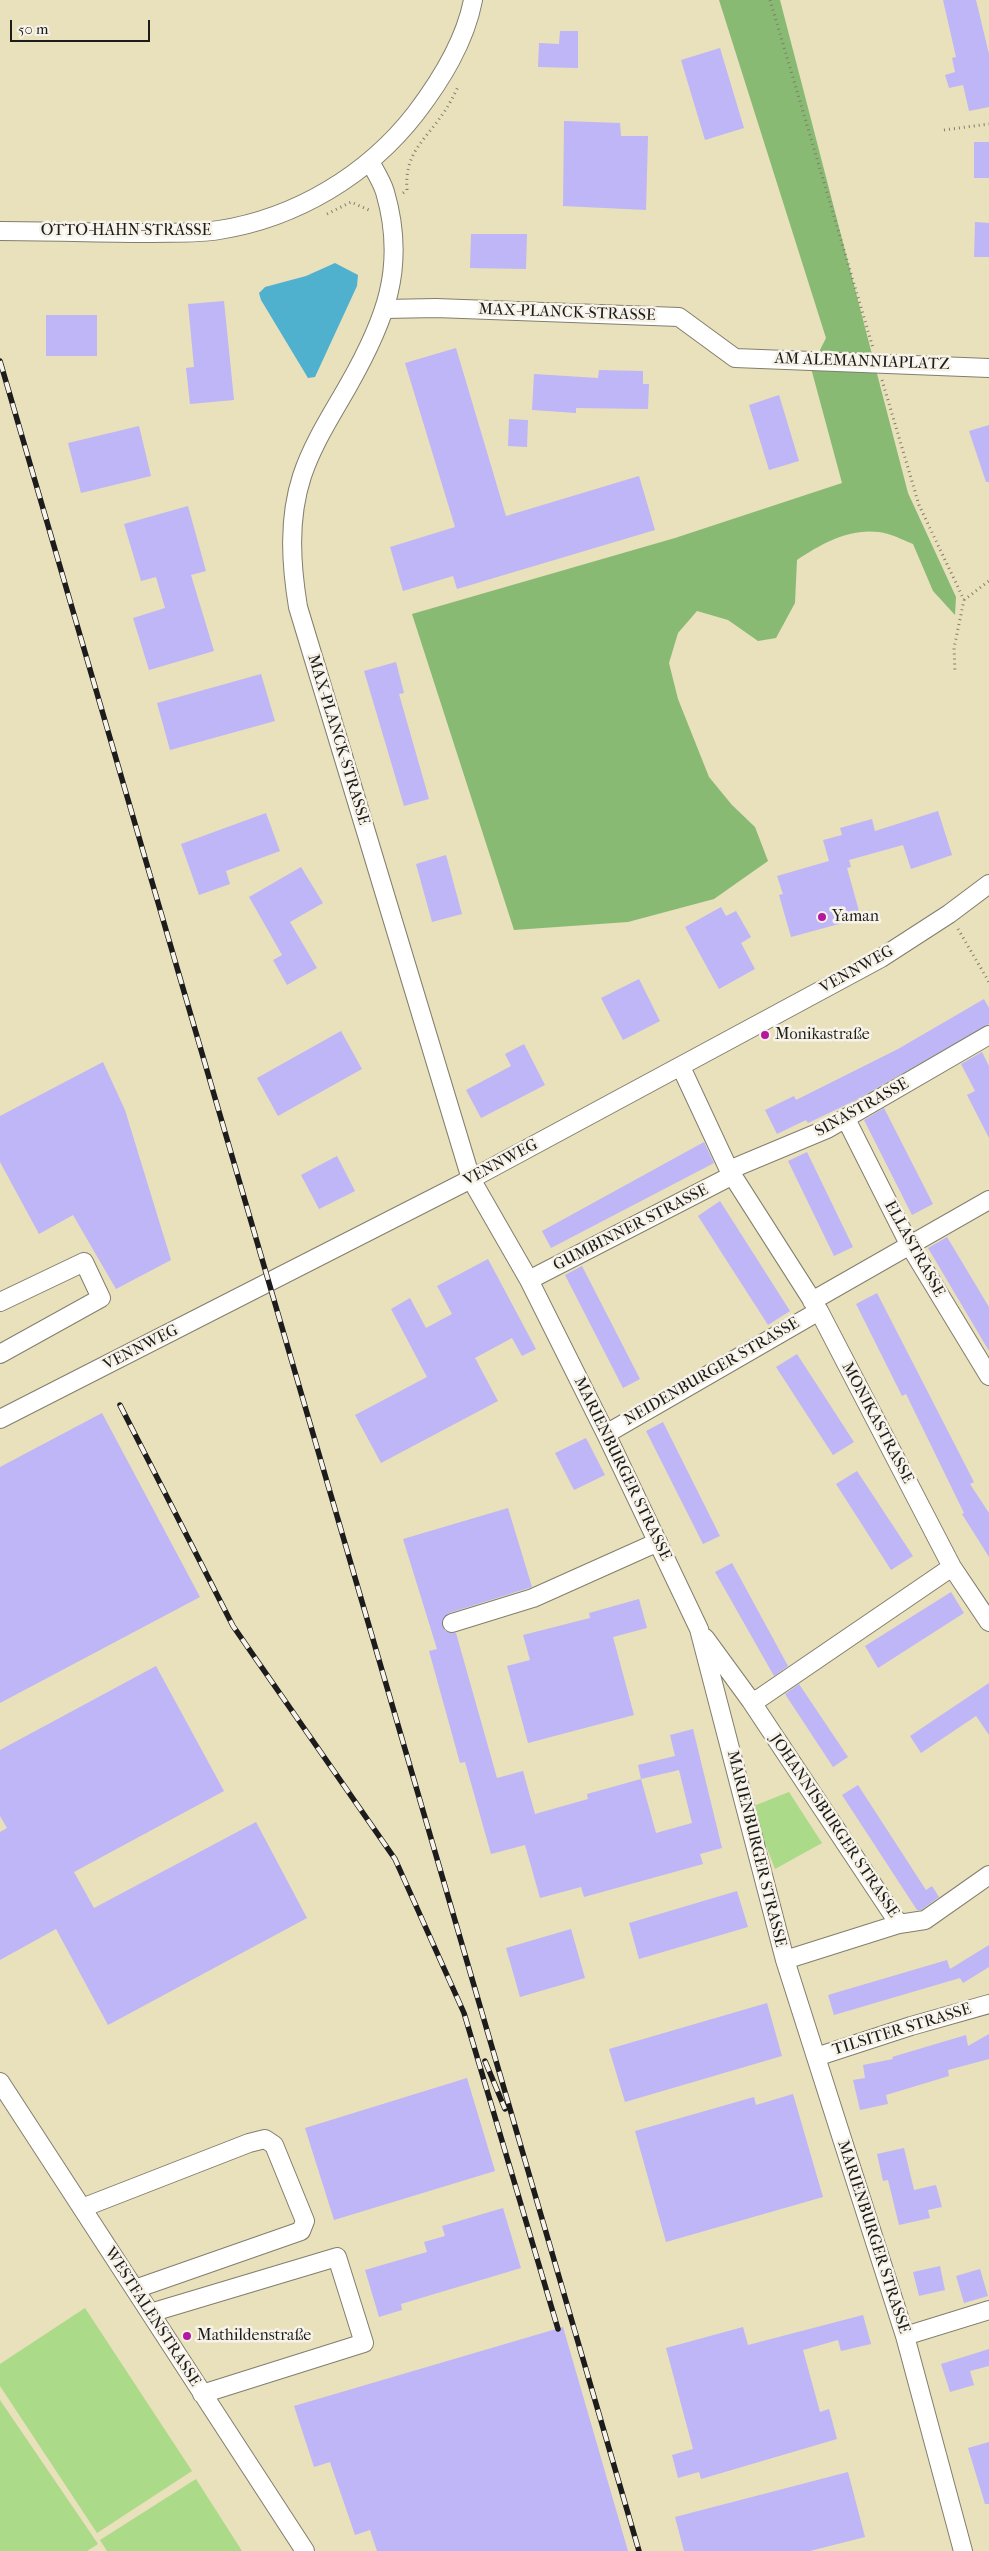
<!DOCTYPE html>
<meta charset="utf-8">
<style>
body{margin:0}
#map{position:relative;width:989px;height:2551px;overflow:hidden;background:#e9e0bc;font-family:"IM FELL French Canon",serif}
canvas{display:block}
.scale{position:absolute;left:10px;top:20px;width:140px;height:22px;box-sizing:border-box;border:2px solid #1c1c1c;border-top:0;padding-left:6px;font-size:15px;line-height:18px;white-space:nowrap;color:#1c1c1c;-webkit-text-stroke:4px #f7f3e8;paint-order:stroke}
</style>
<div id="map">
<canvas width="989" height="2551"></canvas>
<div class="scale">50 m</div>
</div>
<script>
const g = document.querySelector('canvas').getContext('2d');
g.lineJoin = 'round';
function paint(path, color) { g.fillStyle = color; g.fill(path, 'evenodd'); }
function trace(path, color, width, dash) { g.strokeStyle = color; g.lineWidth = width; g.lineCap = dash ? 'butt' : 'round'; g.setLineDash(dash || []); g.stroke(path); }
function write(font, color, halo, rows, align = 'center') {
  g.font = font + ' "IM FELL French Canon",serif'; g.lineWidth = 5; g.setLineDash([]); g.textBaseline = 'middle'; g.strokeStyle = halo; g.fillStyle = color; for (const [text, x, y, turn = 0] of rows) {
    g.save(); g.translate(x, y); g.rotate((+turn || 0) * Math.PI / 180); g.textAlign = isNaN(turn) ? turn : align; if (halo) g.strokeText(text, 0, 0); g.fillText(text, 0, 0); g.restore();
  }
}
paint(new Path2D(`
 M789,1792L822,1843L775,1869L751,1807Z
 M85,2308L192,2471L97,2533L0,2386V2364Z
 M0,2400L98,2544L87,2551H0Z
 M196,2479L242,2551H107L100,2540Z`), '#abda88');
paint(new Path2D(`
 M719,0H780L908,493L956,597L955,615L933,591L913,544C905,541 896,536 888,534C854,525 823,543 797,560L795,603L776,638L758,641L728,620L697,611L678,633L669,663L678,699L709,777L732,805L755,827L768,861L714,899L628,922L514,930L412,614L675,538L842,483L811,368L826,338Z`), '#88ba74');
paint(new Path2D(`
 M335,263L358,275L357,286L315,377L308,378L261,300L259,293L265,287L306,276Z`), '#50b1ce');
paint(new Path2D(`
 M943,0H976L989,54V107L969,111L963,85L949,88L945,75L955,72L952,58L956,57Z
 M560,31H578V68L538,67L539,43L559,44Z
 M720,48L744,128L705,140L681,60Z
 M564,121L620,123L621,136H648L646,210L563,206Z
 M974,142H989V178H974Z
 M975,222L989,223V257H974Z
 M471,234H527L526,269L470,268Z
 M224,301L234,400L190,404L186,368L194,367L188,304Z
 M46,315H97V356H46Z
 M456,348L506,516L639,476L655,530L457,589L453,576L403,591L390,547L455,527L405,363Z
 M599,370L643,371V384H649L648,409L576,408V413L532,410L534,374L598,378Z
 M779,395L799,461L769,470L749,405Z
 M509,419L528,420L527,447L508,446Z
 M989,425V482H986L969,431Z
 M139,426L151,476L81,493L68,443Z
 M188,506L206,571L191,575L214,651L149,670L133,618L165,608L156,577L141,581L124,524Z
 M396,662L404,693L399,694L429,799L404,806L364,671Z
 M261,674L275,721L170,750L157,703Z
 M938,811L952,855L911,869L903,845L849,860L851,867L847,868L861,918L791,937L779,895L783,894L777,876L829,861L823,840L842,835L840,828L872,819L875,831Z
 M266,813L280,851L226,871L230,884L199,895L181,844Z
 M446,855L462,914L432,922L416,864Z
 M301,867L323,903L290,922L317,968L287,985L273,960L282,955L249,897Z
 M721,907L726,916L736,911L751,937L741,943L755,969L719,989L685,927Z
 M639,979L660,1021L623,1040L601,998Z
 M984,999L989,1008V1024L854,1101L808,1123L806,1120L777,1134L765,1110L794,1096L796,1100L898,1049Z
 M341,1031L362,1069L278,1116L257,1078Z
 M524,1044L545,1085L481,1118L466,1090L511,1066L505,1054Z
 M982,1052L989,1066V1138L967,1095L975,1091L961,1064Z
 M103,1062L125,1110L171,1260L116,1289L73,1215L39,1234L0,1162V1116Z
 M884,1108L933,1204L912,1215L864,1120Z
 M704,1142L714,1163L551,1248L542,1231Z
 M807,1152L853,1247L834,1256L788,1161Z
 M337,1156L355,1191L319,1209L301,1175Z
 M720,1201L790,1311L768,1325L698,1216Z
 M947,1237L989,1307V1351L928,1248Z
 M488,1259L536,1349L522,1356L512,1338L475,1358L498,1401L381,1463L355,1415L427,1377L391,1309L410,1298L426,1328L452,1314L437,1286Z
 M582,1266L640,1379L623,1388L565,1275Z
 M877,1293L974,1482L970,1484L989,1513V1557L962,1514L964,1513L906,1394L902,1396L856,1304Z
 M797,1354L854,1442L833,1455L776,1367Z
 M102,1413L200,1597L0,1703V1467Z
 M663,1422L720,1536L703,1544L646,1431Z
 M586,1438L605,1475L574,1490L555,1453Z
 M857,1471L913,1556L891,1570L836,1484Z
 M508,1508L532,1587L449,1613L442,1621L445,1631L456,1633L497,1778L523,1771L535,1814L588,1799L587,1794L641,1779L638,1765L675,1756L670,1735L693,1729L722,1848L700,1854L703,1864L584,1897L581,1887L540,1898L525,1845L491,1854L465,1762L460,1763L429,1651L437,1649L403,1539ZM679,1770L692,1823L656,1833L641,1779Z
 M732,1563L788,1666L774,1676L715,1572Z
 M951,1592L964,1613L878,1668L865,1646Z
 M639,1599L647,1628L613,1637L634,1715L528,1743L507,1666L530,1660L523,1635L590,1618L589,1613Z
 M156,1666L224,1791L74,1872L94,1908L256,1822L307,1918L108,2025L56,1929L0,1960V1832L7,1828L0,1816V1750Z
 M989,1683V1735L976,1716L921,1753L910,1736Z
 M799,1684L848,1757L833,1767L785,1694Z
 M858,1785L926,1890L932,1886L939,1897L921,1910H917L842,1795Z
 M737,1891L748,1927L639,1959L629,1923Z
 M571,1929L585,1978L520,1997L506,1948Z
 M989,1945V1967L963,1983L960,1978L834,2015L828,1995L947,1960L950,1969Z
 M767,2003L782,2056L625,2102L609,2049Z
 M989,2034V2059L948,2070L949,2076L886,2095L888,2104L860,2110L853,2080L865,2078L863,2065L893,2059L892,2057L966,2035L968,2046Z
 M467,2078L495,2171L334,2220L305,2128Z
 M793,2094L823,2197L666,2242L635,2131L754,2097L756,2105Z
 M904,2148L914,2190L936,2185L942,2207L928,2210L930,2218L899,2225L888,2180L883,2181L877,2154Z
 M503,2208L521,2268L401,2304L402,2310L379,2317L365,2270L427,2252L424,2242L445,2236L442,2226Z
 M940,2266L945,2290L919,2296L913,2272Z
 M980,2269L988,2296L964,2303L956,2276Z
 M863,2315L871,2344L841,2351L838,2340L803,2350L820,2412L829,2409L837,2439L701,2479L699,2472L678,2478L672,2455L693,2449L666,2348L743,2327L748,2345Z
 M563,2327L628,2551H377L370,2530L355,2535L330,2462L314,2467L294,2406Z
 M989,2349V2366L970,2371L974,2385L950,2392L941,2364Z
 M989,2442V2504H985L968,2448Z
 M848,2472L865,2537L810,2551H684L675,2517Z`), '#beb6f6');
const minor = new Path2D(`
 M370,162C375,171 382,182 385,192C407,267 385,321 348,386C331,416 313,443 302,476C288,519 291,564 298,607L471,1179L529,1280L606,1434L699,1629L785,1960L905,2336L963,2551
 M0,231C49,231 98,233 147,233C171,232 195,234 219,230C296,218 368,175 416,113C441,80 465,42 473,0
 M385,309L436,308L679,317L735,358L989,368
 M681,1067L729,1170L819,1311L952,1567L989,1622
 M846,1119L910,1246L989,1376
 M729,1170L827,1129L989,1035
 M529,1280L733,1175
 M812,1301L989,1200
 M0,1302L84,1262L101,1298L0,1354
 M0,1419L471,1179L881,958L949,914L989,884
 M606,1434L819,1311
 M452,1623L533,1598L658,1542
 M705,1638L751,1701L899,1924L785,1960
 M751,1701L760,1698L952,1567
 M899,1924L925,1920L989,1875
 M816,2057L911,2026L989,2004
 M0,2082L305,2551
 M82,2208L249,2143L265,2139L274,2145L305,2221L301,2231L135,2289
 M150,2313L337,2257L364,2343L202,2394
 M905,2336L989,2310`);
trace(minor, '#827e6c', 20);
trace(new Path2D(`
 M770,0L873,348
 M944,130L989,124
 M403,193L407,190C404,152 426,140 444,112C450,104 454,94 459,85
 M327,214L351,202L371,211
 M882,380L919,505L964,600L954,648L955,672
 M964,600L989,581
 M958,929L989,982`), '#827e6c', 3, [1, 4]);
trace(minor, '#fff', 18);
const rail = new Path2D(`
 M0,361L639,2551
 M120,1405L233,1626L395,1859L464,2013L558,2329
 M485,2061L505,2109`);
trace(rail, '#1c1c1c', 5.5);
trace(rail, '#f7f3e8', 4, [11]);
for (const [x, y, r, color] of [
 [822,917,5,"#b5179e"],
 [765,1035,5,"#b5179e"],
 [187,2336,5,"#b5179e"]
]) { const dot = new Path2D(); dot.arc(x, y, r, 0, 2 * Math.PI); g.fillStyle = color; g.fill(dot); trace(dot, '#f7f3e8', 2); }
write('16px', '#1c1c1c', '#f7f3e8', [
 ["OTTO-HAHN-STRASSE",126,231],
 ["MAX-PLANCK-STRASSE",567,313,2],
 ["AM ALEMANNIAPLATZ",862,362,2],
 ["MAX-PLANCK-STRASSE",338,740,73],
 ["VENNWEG",857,970,-29],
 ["SINASTRASSE",862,1108,-29],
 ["VENNWEG",501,1163,-28],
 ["GUMBINNER STRASSE",631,1228,-27],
 ["ELLASTRASSE",914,1249,61],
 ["VENNWEG",141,1348,-27],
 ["NEIDENBURGER STRASSE",712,1372,-30],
 ["MONIKASTRASSE",877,1423,62],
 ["MARIENBURGER STRASSE",622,1469,64],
 ["JOHANNISBURGER STRASSE",834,1826,56],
 ["MARIENBURGER STRASSE",756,1849,76],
 ["TILSITER STRASSE",902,2030,-17],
 ["MARIENBURGER STRASSE",873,2237,72],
 ["WESTFALENSTRASSE",152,2317,57]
]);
write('16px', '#1c1c1c', '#f7f3e8', [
 ["Yaman",832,917],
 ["Monikastraße",775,1035],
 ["Mathildenstraße",197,2336]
], 'left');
</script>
